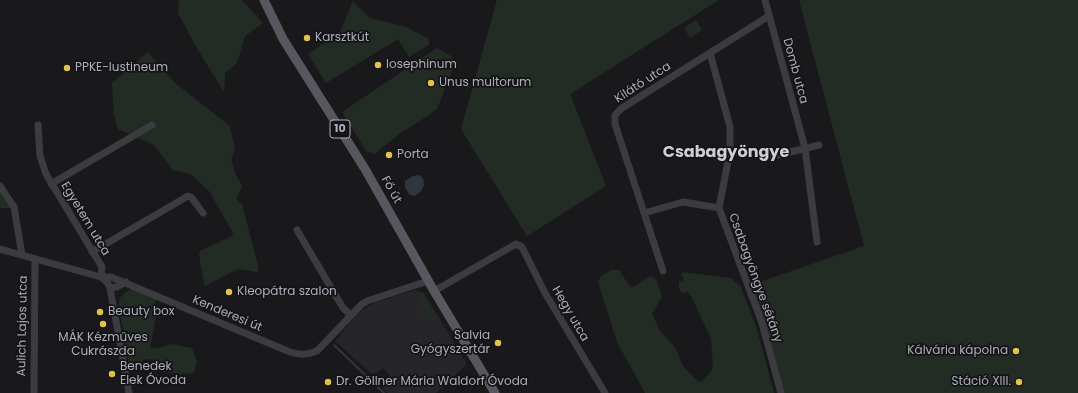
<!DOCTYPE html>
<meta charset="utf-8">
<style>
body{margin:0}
canvas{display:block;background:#19191b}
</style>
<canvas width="1078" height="393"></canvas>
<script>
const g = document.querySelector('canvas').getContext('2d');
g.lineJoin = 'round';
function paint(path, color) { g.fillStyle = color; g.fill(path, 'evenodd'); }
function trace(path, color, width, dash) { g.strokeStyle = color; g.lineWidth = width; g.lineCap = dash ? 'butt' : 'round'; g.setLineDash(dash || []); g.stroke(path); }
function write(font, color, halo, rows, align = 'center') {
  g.font = font + ' Poppins,sans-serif'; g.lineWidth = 3.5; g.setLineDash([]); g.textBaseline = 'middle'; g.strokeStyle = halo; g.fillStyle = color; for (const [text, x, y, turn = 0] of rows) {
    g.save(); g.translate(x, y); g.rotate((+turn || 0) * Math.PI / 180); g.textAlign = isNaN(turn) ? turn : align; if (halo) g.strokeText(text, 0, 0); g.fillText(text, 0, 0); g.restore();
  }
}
paint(new Path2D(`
 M415,290L424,293L467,364L436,393H388L382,388L392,378L383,368L373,375L335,341L358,313L374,303Z`), '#262528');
paint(new Path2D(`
 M179,0H242L263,23L245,36L237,63L225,73L224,92L198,50L178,13Z
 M497,0H719L570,94L606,186L527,236L461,129Z
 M799,0H1078V393H781L748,286L864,246Z
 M353,1L370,18L406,27L429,39V45L409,57L398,39L326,83L308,54L340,32Z
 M696,20L702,30L690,38L684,28Z
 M437,48L451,56L455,63L437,109L429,115L402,132L374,154L366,151L342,112Z
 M148,52L175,83L230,126L235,150L231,160L236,175L241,184L242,187L236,199L242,204L259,270L257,272L238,269L205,286L204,284L199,255L200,251L232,236L233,233L209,191L191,174L173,170L154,145L118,129L114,114L112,83Z
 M0,190L12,208H0Z
 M612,270H619L630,287H633L651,276L656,279L662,297L652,314L660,331L675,347L683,366L697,381L701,382L711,371L713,365L711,338L691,296L688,292L682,293L679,288V282L684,280L681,274L683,272L730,278L740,285L756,326L774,393H645L617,342L598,282L601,276Z
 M133,288L156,298L155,304L158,306L150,348H157L173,344L192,348L197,361L194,373L181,374L164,372L155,360L143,359L142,366L129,367L119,306V299L127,291Z
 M423,294L433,310L424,318H423V307L418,298L420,295Z`), '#232b25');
paint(new Path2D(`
 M420,175L423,179L424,185L421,191L415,196L409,194L405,187V181L413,176Z`), '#30363e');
trace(new Path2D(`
 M334,345L384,393`), '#30363e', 2);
trace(new Path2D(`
 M765,0L805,148L817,242
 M710,53L730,127V151L719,208L762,323L781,393
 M38,125L40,156L46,174L102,267L101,277L107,282L110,288L129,393
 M730,151L774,156L819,145
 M51,184L152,125
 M0,186L14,207L22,255
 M644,213L683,202L719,208
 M297,230L343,308L351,315
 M0,249L101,277H111L290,352C300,355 307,355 317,351L362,304L367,301L428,281
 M92,252L188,196L191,197L203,213
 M663,271L615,124V115L622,108L769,16
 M110,288L117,287L126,282
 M434,291L516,244L522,247L545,293L605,393
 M34,393L35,259`), '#3b3b40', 7);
trace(new Path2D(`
 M264,0L283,39L365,169L434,291L495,393`), '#57585f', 9);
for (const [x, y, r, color] of [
 [307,38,4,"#e3c249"],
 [378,65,4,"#e3c249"],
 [67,68,4,"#e3c249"],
 [431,83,4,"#e3c249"],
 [389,155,4,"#e3c249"],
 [229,292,4,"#e3c249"],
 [100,312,4,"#e3c249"],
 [103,324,4,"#e3c249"],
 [498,343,4,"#e3c249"],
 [1016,351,4,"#e3c249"],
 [112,374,4,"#e3c249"],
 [328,382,4,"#e3c249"],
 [1019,382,4,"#e3c249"]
]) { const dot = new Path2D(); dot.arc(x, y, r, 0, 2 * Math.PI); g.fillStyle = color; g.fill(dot); trace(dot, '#141416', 1.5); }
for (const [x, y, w] of [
 [340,129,20]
]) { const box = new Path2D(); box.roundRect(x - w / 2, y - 9, w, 18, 3); g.fillStyle = '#141416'; g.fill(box); trace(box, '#adafba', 1); }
write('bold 11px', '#adafba', null, [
 ["10",340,129]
]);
write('12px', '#adafba', '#141416', [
 ["Karsztkút",315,38],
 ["Iosephinum",386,65],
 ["PPKE-Iustineum",75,68],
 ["Unus multorum",439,83],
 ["Porta",397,155],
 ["Kleopátra szalon",237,292],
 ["Beauty box",108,312],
 ["Salvia",490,336,"right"],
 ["Gyógyszertár",490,350,"right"],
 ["MÁK Kézműves",103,338,"center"],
 ["Cukrászda",103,352,"center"],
 ["Kálvária kápolna",1008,351,"right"],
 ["Benedek",120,367],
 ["Elek Óvoda",120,381],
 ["Dr. Göllner Mária Waldorf Óvoda",336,382],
 ["Stáció XIII.",1011,382,"right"]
], 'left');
write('12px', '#adafba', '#141416', [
 ["Domb utca",795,71,75],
 ["Kilátó utca",643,83,-33],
 ["Fő út",391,190,61],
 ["Egyetem utca",85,219,59],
 ["Csabagyöngye sétány",755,278,70],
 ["Kenderesi út",227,314,23],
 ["Hegy utca",570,314,60],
 ["Aulich Lajos utca",23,326,-89]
]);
write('bold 16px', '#cdcfd6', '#141416', [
 ["Csabagyöngye",726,153]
]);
</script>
